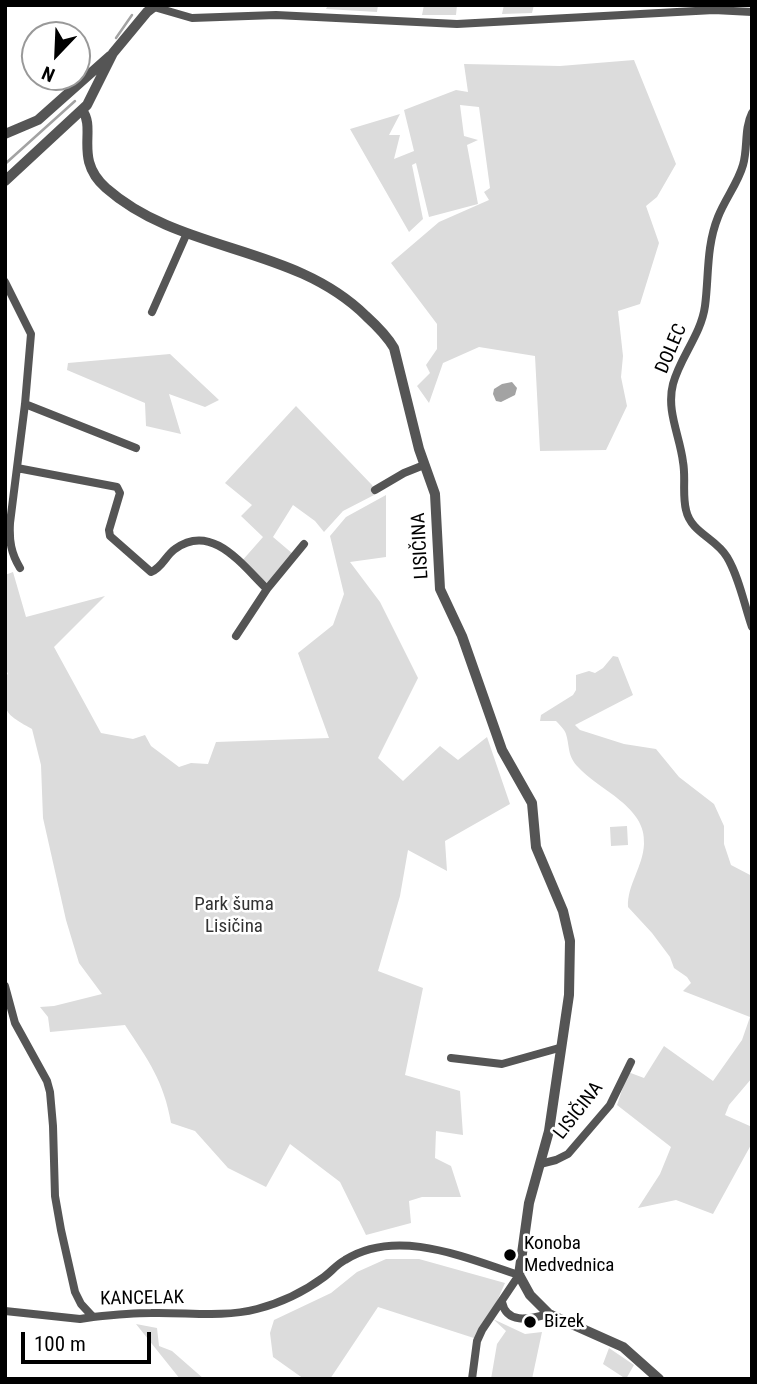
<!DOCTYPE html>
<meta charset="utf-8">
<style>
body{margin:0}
#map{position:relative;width:757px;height:1384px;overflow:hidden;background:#fff;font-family:"Roboto Condensed",sans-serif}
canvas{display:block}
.frame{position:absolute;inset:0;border:7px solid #000;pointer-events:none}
.north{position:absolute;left:21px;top:21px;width:70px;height:70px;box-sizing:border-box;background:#fff;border:2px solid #999;border-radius:50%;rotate:203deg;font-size:19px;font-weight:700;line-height:28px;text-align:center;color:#000}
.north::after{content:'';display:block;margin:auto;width:24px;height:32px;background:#000;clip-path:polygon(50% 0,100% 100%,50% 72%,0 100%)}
.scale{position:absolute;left:21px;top:1332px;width:130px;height:32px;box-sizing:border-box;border:4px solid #000;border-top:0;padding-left:9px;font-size:21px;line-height:24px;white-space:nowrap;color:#000;-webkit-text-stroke:5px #fff;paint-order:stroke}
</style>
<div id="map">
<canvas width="757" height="1384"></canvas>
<div class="frame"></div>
<div class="north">N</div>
<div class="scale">100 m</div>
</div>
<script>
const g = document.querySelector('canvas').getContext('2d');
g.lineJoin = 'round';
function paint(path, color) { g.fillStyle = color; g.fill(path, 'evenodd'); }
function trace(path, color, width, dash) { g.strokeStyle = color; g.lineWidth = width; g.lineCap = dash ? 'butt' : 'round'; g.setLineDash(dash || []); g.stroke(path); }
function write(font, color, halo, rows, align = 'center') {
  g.font = font + ' "Roboto Condensed",sans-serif'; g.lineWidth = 5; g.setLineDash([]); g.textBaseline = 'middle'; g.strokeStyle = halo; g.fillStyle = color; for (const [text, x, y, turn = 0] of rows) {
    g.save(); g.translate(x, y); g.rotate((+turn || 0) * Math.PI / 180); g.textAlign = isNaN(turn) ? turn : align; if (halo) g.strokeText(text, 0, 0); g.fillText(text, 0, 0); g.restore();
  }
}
paint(new Path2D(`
 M328,5H378L377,12L326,9Z
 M424,5H457L456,15H422Z
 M504,5H534L532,13L502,14Z
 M634,60L676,164L657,197L646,206L659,243L640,304L618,311L623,356L621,377L627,406L606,450L540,451L535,356L479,347L443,363L429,403L417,386L430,373L426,365L437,349V324L391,263L439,222L489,200L484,192L490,188L479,107L460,105L464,136L478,140L467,145L478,204L429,217L416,163L412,165L423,219L409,232L350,129L400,114L389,135H400L394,159L414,151L404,110L456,90L468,92L464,64L560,66Z
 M170,354L219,400L205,407L169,394L181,434L146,426L145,403L67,370L68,363Z
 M296,406L372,485L376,494L343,511L324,532L315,521L293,505L273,537L293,554L271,586L241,562L263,537L241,516L252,505L225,483Z
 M386,495V557L350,562L380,602L418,678L378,758L403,781L440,746L458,760L487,737L510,804L445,841L447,871L408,850L400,896L378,971L423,988L405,1075L460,1091L463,1135L436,1131L435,1158L451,1166L461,1197H422L409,1201L411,1223L366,1235L340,1182L290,1144L266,1187L228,1168L195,1131L171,1123C164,1081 148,1060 125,1025L50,1032L48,1017L40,1007L54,1006L102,994L79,963L66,920L43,818L41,765L32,729C0,711 5,712 5,676L8,674L5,667V575L13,572L26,617L105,596L54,647L101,733L133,739L145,735L151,746L179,767L191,763L208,764L216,742L329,738L298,653L333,625L344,594L330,536L346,517Z
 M613,656L618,657L633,695L575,725L580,730L624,744L656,749L679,777L714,804L724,826V844L731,865L752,876V1078L729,1105L725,1115L752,1127V1143L713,1214L676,1200L638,1208L660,1174L671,1147L617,1105L628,1072L644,1078L664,1046L713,1081L742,1040L750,1017L683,991L691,983L687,977L674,968L670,957L652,933L628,907C627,885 643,867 644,844C647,807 599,790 579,768C567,756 570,747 566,734C565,730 559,724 556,721H540L541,715L573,695L576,690V675L589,671L595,673L603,668Z
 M627,826L628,845L611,846L610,827Z
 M386,1259H419L505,1283L480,1340L378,1307L330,1379H304L273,1357L270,1333L274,1320L331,1293L357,1272Z
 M493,1319L525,1334L542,1332L532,1379H491L497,1344L506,1331Z
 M136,1324L157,1328L159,1346L172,1351L204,1379H180Z
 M609,1348L634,1365L626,1379L603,1364Z`), '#dcdcdc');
paint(new Path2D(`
 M512,382L517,388L515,395L501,402L496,401L493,394L494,389L502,384Z`), '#a3a3a3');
trace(new Path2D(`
 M116,38L132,15
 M5,164L75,101`), '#a3a3a3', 2.5);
trace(new Path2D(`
 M154,7L192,18L276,15L457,24L714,10L752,12
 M752,113C744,129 748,148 743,165C738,183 725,199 718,217C706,247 709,276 705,306C701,335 680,357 673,384C666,411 680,436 683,462C686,478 682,494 686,510C691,533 716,538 727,557C739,577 744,604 752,627
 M5,282L31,334L25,404L10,523C9,541 11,553 20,568
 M152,312L187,233
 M25,404L136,448
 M17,468L117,487L120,493L109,530L110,536L151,572C162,568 166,555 175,549C212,522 242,565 267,589
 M375,490L404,473L424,465
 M236,636L267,589L304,544
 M5,986L15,1023L47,1081L50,1092L53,1126L55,1196L61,1230L75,1292L81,1304L93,1317C112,1315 132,1313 151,1313C187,1312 222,1318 257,1309C280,1303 305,1291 324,1277C331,1272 337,1264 345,1260C397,1227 466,1258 519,1275L482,1330L477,1341L472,1379
 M451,1058L502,1064L559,1048
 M540,1164L556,1160L568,1154L610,1105L631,1062
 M502,1302C507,1326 532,1318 549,1314
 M5,1311L80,1319L93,1317`), '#555', 8);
trace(new Path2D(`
 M82,110C97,129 73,159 106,188C181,254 293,244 366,316C377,326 387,336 394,348L419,449L435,494L440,589L462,636L502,750L532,803L536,847L563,911L570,941L569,995L549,1131L529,1203L519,1275L530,1295L549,1314L623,1347L659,1379
 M5,134L38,120L110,56
 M5,181L87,105L113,53L147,12L156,5`), '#555', 10);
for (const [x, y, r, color] of [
 [510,1255,7,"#000"],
 [530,1322,7,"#000"]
]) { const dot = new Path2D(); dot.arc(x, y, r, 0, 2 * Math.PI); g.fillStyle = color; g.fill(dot); trace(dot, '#fff', 2.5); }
write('19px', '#000', '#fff', [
 ["DOLEC",672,349,-67],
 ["LISIČINA",421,546,-93],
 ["LISIČINA",579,1111,-52],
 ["KANCELAK",142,1299,-1]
]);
write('19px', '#333', '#fff', [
 ["Park šuma",234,905],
 ["Lisičina",234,927]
]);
write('19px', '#000', '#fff', [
 ["Konoba",524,1244],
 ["Medvednica",524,1266],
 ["Bizek",544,1322]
], 'left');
</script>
